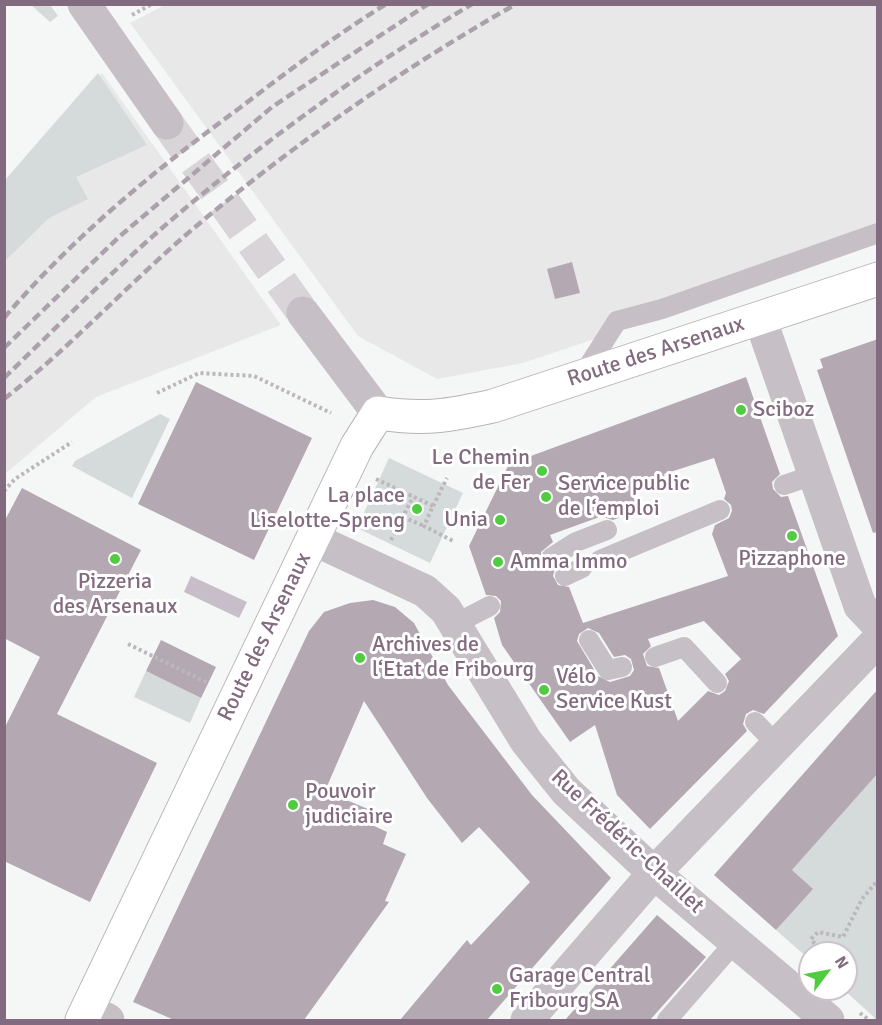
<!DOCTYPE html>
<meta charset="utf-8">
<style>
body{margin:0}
#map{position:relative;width:882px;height:1025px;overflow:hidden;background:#f5f7f6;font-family:Signika,sans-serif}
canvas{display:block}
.frame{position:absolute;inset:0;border:6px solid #826a7f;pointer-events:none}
.north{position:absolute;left:798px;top:941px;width:60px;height:60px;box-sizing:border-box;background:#fff;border:2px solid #cdc3cc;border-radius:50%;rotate:58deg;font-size:16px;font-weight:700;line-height:24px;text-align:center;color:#826a7f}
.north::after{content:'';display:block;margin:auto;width:21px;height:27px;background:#50cc40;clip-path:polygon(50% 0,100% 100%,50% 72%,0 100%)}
</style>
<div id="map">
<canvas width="882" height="1025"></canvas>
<div class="frame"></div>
<div class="north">N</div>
</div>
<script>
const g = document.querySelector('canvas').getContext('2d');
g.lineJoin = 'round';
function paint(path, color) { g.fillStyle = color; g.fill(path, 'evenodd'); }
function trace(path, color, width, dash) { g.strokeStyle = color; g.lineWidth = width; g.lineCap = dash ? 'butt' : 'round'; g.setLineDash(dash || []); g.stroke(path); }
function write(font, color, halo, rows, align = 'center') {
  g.font = font + ' Signika,sans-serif'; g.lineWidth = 6; g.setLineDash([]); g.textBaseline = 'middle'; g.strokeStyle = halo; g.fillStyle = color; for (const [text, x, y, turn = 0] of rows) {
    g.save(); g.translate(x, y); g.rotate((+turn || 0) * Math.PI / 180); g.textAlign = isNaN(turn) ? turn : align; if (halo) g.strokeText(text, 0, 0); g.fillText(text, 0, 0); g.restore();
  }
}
paint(new Path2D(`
 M167,4L877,5V244L523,363L437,379L358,336L130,23Z
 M102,73L281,325L96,397L5,474V187Z`), '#e8e8e8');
paint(new Path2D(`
 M31,5H50L58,16L50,22Z
 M98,73L147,145L76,177L88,199L49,218L5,261V180Z
 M160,414L170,419L132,498L72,466L75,461Z
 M389,458L463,493L430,563L357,528Z
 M146,671L201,698L190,723L134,697Z
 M877,773V1020L843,989H846V953H810V960L776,930L812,889L792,870Z`), '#d5dadb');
paint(new Path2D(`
 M191,576L247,602L239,618L184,592Z`), '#c8bec9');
paint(new Path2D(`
 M572,262L580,293L555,299L547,269Z
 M878,339V532L873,533L817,370L823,368L820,359Z
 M746,377L780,474L772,482L773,489L781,497L788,496L838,636L764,714L753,710L746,714L743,724L747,731L650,829L617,795L595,725L570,742L502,645L494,618L500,612L501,601L496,596L486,595L469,546L509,464ZM714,458L726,493L724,499L731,505L732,511L729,518L715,525L712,534L728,576L583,623L569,587L558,585L553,576L555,569H546L541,564V552L553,542L550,535L605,515L606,518L613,520L638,511L632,493L665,478L664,474ZM704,621L741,659L725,674L729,681L725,691L719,695L708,691L678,721L659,668L647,666L643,654L651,646L648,639ZM588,628L599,633L614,657L625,655L631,659L634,670L630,676L610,682L598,676L577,641L579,634Z
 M196,382L312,438L254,560L138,504Z
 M22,488L141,550L57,714L157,763L90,902L4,861V729L40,657L4,638V522Z
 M373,600L395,607L414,623L448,685L532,795L611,878L487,1020H400L467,940L471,945L530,882L479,827L462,843L427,798L364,701L325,791L375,812L370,824L387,832L383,844L406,854L385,901L389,902L304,1020H174L133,1002L309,631L324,612L350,603Z
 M161,640L216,667L201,698L146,671Z
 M878,689V773L792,870L813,889L776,930L714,875Z
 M657,915L706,957L699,965L650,1020H565Z`), '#b4a9b3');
trace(new Path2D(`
 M167,123L303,313`), '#d8d4d8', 33, [33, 16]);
const secondary = new Path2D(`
 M82,1020L357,446L378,413C424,420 448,416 493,406L878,279`);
trace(secondary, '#bab2b9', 35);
trace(new Path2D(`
 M132,15L152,4
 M157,393L199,373L254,376L331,413
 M376,479L433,506L424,526L455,542
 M4,491L15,479L72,442
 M433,506L447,478
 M403,517L424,526
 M391,540L413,497
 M128,644L208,683
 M822,953L811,939L818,932L843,937L862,899L878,880
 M860,1013L869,1020`), '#bcb7bc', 4, [3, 3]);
trace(new Path2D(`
 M582,376L617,321L662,309L878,233
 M784,485L814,475
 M551,558L576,542L607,530
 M600,560L720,510
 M565,576L582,568
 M455,624L490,606
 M589,640L608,670L622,667
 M655,657L684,647L717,683
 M755,722L777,745
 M667,1020L735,942`), '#c6bfc5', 20);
trace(new Path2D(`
 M760,318L860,606L878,625
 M313,539L425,591L446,610L526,741L566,791L654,873L828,1020
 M87,1010L108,1020
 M527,1020L654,873L878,640`), '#c6bfc5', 33);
trace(new Path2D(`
 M84,4L167,123
 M303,313L378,413`), '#c6bfc5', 33);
trace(secondary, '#fff', 33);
trace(new Path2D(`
 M4,318C74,236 155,170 241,107C288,71 335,36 386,4
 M4,348L120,236L272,107L428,4
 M4,378C61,323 116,267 176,216C269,137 368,67 472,4
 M4,399C71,347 129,283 194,228C294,144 402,69 516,4`), '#aba1aa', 4.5, [9, 4.5]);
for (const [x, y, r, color] of [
 [741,410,6,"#50cc40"],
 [542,471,6,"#50cc40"],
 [546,497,6,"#50cc40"],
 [417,509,6,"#50cc40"],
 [500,520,6,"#50cc40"],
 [792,536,6,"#50cc40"],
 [115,559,6,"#50cc40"],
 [498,562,6,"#50cc40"],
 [360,658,6,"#50cc40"],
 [544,690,6,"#50cc40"],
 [293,805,6,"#50cc40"],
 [497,989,6,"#50cc40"]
]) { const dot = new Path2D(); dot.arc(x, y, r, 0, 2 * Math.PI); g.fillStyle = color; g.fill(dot); trace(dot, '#fff', 2); }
write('22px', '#826a7f', '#fff', [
 ["Route des Arsenaux",656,352,-18],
 ["Route des Arsenaux",265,637,-64],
 ["Rue Frédéric-Chaillet",627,842,43]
]);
write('22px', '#826a7f', '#fff', [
 ["Sciboz",753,410],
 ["Le Chemin",530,458,"right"],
 ["de Fer",530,483,"right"],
 ["Service public",558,484],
 ["de l‘emploi",558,509],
 ["La place",405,496,"right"],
 ["Liselotte-Spreng",405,521,"right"],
 ["Unia",488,520,"right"],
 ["Pizzaphone",792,559,"center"],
 ["Amma Immo",510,562],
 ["Pizzeria",115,582,"center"],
 ["des Arsenaux",115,607,"center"],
 ["Archives de",372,645],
 ["l‘Etat de Fribourg",372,670],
 ["Vélo",556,677],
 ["Service Kust",556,702],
 ["Pouvoir",305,792],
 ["judiciaire",305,817],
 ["Garage Central",509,976],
 ["Fribourg SA",509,1001]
], 'left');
</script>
